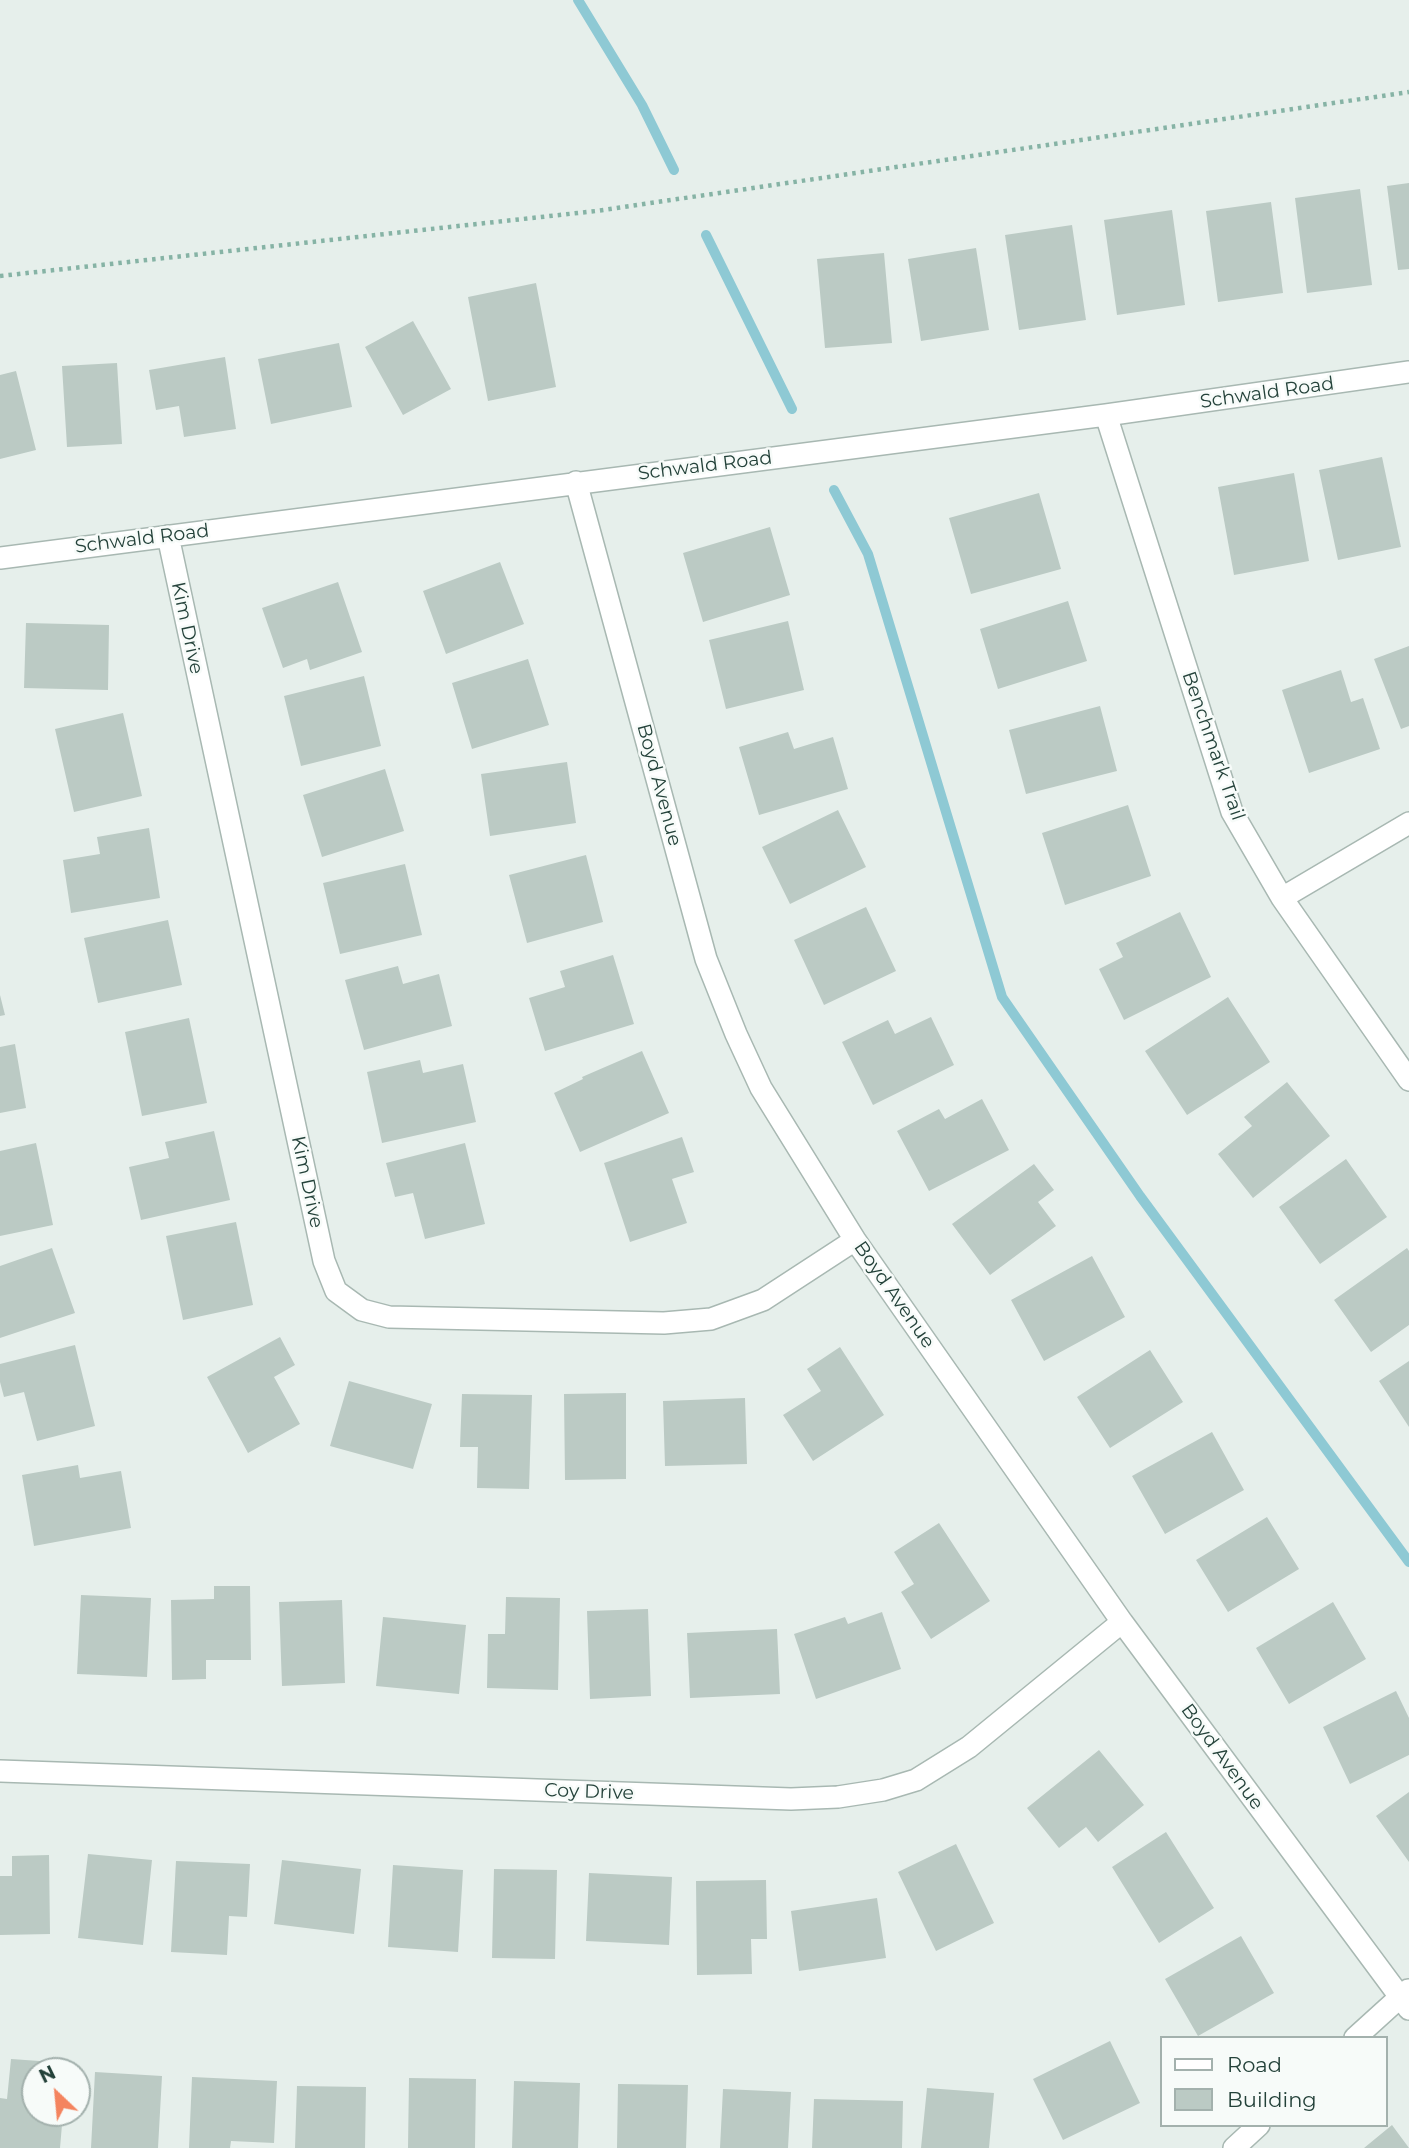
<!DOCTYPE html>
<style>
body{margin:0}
#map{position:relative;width:1409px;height:2148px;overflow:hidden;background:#e6efeb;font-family:Montserrat,sans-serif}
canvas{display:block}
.legend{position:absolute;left:1160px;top:2036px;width:228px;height:91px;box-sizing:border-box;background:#f7fbf9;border:2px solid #a3b1ad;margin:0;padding:9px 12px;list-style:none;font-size:21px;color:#24423a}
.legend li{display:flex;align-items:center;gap:14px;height:35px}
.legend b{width:35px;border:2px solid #a3b1ad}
.north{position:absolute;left:21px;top:2057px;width:70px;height:70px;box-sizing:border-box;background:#f7fbf9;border:2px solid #a3b1ad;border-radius:50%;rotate:334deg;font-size:19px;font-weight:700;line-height:28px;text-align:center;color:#24423a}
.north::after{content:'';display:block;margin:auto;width:24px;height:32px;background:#f4845f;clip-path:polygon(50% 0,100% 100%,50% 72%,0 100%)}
</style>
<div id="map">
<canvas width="1409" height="2148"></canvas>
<ul class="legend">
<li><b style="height:9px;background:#fff"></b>Road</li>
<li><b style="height:19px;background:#bbcac4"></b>Building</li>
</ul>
<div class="north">N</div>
</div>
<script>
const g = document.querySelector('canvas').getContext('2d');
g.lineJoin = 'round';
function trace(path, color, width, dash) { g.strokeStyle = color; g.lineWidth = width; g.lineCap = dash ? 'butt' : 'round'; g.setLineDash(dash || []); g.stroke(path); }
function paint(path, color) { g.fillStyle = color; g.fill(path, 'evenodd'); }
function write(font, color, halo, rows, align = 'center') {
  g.font = font + ' Montserrat,sans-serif'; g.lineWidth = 5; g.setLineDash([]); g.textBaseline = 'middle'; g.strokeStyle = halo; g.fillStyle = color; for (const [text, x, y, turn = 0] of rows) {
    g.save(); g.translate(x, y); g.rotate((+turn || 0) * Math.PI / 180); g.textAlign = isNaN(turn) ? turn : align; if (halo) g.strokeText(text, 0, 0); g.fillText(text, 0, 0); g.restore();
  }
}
trace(new Path2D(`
 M578,0L642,105L674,170
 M706,235L792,409
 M834,490L868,554L1002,997L1140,1196L1409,1562`), '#8ec9d4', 10);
paint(new Path2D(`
 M1409,183V269L1398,270L1387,186Z
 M1360,189L1372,285L1307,293L1295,198Z
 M1271,202L1283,293L1218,302L1206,211Z
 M1172,210L1185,305L1117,315L1104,220Z
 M1072,225L1086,320L1019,330L1005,235Z
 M976,248L989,330L921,341L908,259Z
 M884,253L892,343L825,348L817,259Z
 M536,283L556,387L488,401L468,297Z
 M413,321L451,389L403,415L365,347Z
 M339,343L352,407L271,424L258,359Z
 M225,357L236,429L184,437L179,406L156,410L149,370Z
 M117,363L122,444L67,447L62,366Z
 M16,371L36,450L0,459V375Z
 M1382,457L1401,547L1338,560L1319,470Z
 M1294,473L1309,561L1234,575L1218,487Z
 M1039,493L1061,569L971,594L949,518Z
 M770,527L790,595L703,622L683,553Z
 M500,562L524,624L446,654L423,591Z
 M338,582L362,652L310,670L307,659L283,668L262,608Z
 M1068,601L1087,661L998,689L980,629Z
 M788,621L804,690L726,709L709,640Z
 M26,623L109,625L108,690L24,688Z
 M1409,646V726L1401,729L1374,659Z
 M528,659L549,725L472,749L452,683Z
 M1341,670L1351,702L1363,698L1380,749L1309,773L1282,690Z
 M364,676L381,746L301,766L284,696Z
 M1100,706L1117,771L1026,794L1009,730Z
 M123,713L142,796L74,812L55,729Z
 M788,732L794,749L833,737L848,789L759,815L739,747Z
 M567,762L576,823L490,836L481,774Z
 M385,769L404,831L322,857L303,795Z
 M1128,805L1151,876L1065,905L1042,833Z
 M838,810L866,867L790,904L762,847Z
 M149,828L160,898L71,913L63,860L100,854L97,837Z
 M586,855L603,922L527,943L509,875Z
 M405,864L422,935L340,954L323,883Z
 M866,907L896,971L824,1005L794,940Z
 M1180,912L1211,977L1124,1020L1099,969L1123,957L1116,943Z
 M168,920L182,985L98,1003L84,938Z
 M613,955L634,1024L545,1051L529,998L565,987L560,971Z
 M398,966L403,984L439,974L452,1026L364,1050L345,980Z
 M0,995L5,1015L0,1016Z
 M1228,997L1270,1062L1187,1115L1145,1051Z
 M931,1017L954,1065L873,1105L842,1042L888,1020L895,1034Z
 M189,1018L207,1103L142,1116L125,1032Z
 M15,1044L26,1108L0,1113V1047Z
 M642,1051L669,1113L580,1152L554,1093L583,1079L582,1077Z
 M420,1060L423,1073L463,1064L476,1122L382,1143L367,1072Z
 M1287,1082L1330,1136L1253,1198L1218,1154L1252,1126L1244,1117Z
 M982,1099L1009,1150L929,1191L897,1131L939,1109L945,1119Z
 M214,1131L230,1200L141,1220L129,1167L169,1158L165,1142Z
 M682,1137L694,1172L672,1179L687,1223L630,1242L604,1163Z
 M36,1143L53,1225L0,1236V1151Z
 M465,1143L485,1224L425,1239L413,1193L395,1197L386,1163Z
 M1346,1159L1387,1217L1320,1264L1279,1207Z
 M1034,1164L1054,1190L1038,1202L1056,1226L990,1275L952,1224Z
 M236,1222L253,1305L183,1320L166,1236Z
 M52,1248L75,1313L0,1338V1266Z
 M1407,1248L1409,1251V1325L1371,1352L1334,1300Z
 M1092,1256L1125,1317L1044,1361L1011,1300Z
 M280,1337L295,1365L274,1377L300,1424L248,1453L207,1377Z
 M75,1345L95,1426L37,1441L24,1392L4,1397L0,1382V1364Z
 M840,1347L884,1415L813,1461L783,1415L821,1391L807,1369Z
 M1150,1350L1183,1402L1110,1448L1077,1397Z
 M1409,1361V1427L1379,1381Z
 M349,1381L432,1404L413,1469L330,1446Z
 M626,1393V1479L565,1480L564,1394Z
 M462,1394L532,1395L529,1489L477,1488L478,1447H460Z
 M745,1398L747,1464L665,1466L663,1401Z
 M1212,1432L1244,1490L1165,1534L1132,1476Z
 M78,1465L80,1478L121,1471L131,1528L34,1546L22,1475Z
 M1267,1517L1299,1569L1228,1612L1196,1560Z
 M939,1523L990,1601L931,1639L901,1592L914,1584L894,1552Z
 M214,1586H250L251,1660H206V1679L172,1680L171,1600L214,1599Z
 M81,1595L151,1598L147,1677L77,1674Z
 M506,1597L560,1598L558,1690L487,1688L488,1634H505Z
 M342,1600L345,1683L282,1686L279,1602Z
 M1333,1602L1366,1659L1289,1704L1256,1648Z
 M648,1609L651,1696L590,1699L587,1611Z
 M882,1612L901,1669L816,1699L794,1634L845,1617L848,1624Z
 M383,1617L466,1625L459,1694L376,1686Z
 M777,1629L780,1694L690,1698L687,1633Z
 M1396,1691L1409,1718V1755L1350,1784L1323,1727Z
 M1099,1750L1144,1805L1098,1842L1086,1827L1059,1848L1027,1808Z
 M1409,1792V1862L1376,1816Z
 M1166,1832L1214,1908L1159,1943L1112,1867Z
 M956,1844L994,1923L936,1951L898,1872Z
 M88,1854L152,1860L143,1945L78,1938Z
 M49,1855L50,1934L0,1935V1876H12V1856Z
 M282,1860L361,1869L354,1934L274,1924Z
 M176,1861L250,1864L247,1917L229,1916L227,1955L171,1952Z
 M393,1865L463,1870L458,1952L388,1947Z
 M494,1869L557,1870L555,1959L492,1958Z
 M589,1873L672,1877L669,1945L586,1941Z
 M766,1880L767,1939H751L752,1974L697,1975L696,1881Z
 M877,1898L886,1958L799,1971L791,1911Z
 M1241,1936L1274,1993L1198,2036L1165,1979Z
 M1110,2041L1140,2103L1063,2140L1033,2079Z
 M11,2059L68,2063L67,2071H35V2113H63L60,2148H0V2098L7,2099Z
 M95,2072L162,2076L158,2148H91Z
 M192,2077L277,2081L274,2143L231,2141L230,2148H189Z
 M409,2078L476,2079L475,2148H408Z
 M514,2081L580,2083L578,2148H512Z
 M618,2084L688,2085L686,2148H617Z
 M297,2086L366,2087L365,2148H295Z
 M927,2088L994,2093L989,2148H921Z
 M723,2089L791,2092L788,2148H720Z
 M814,2099L903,2101L902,2148H812Z
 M1392,2125L1409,2148H1364Z`), '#bbcac4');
const street = new Path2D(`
 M1106,415L1232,812L1282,898L1409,1080
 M576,482L706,959L736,1034L761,1088L855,1240L1122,1622L1409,2009
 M168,536L324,1261L336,1291L362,1310L389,1317L664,1323L711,1319L763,1300L855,1240
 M0,558L1106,415L1409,372
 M1282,898L1409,823
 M0,1771L791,1799L838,1797L883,1790L916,1780L969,1747L1122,1622
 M1355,2038L1408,1990
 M1234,2148L1259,2125`);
trace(street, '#a8b8b2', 24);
trace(new Path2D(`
 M0,276L596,211L1409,92`), '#86b3a5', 4.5, [3.5, 5]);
trace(street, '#fff', 21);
write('19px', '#24423a', '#f7fbf9', [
 ["Schwald Road",1267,393,-8],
 ["Schwald Road",705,466,-7],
 ["Schwald Road",142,539,-7],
 ["Kim Drive",187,628,78],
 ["Benchmark Trail",1213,746,71],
 ["Boyd Avenue",659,785,75],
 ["Kim Drive",307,1182,78],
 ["Boyd Avenue",894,1295,55],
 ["Boyd Avenue",1222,1757,54],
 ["Coy Drive",589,1792,2]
]);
</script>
